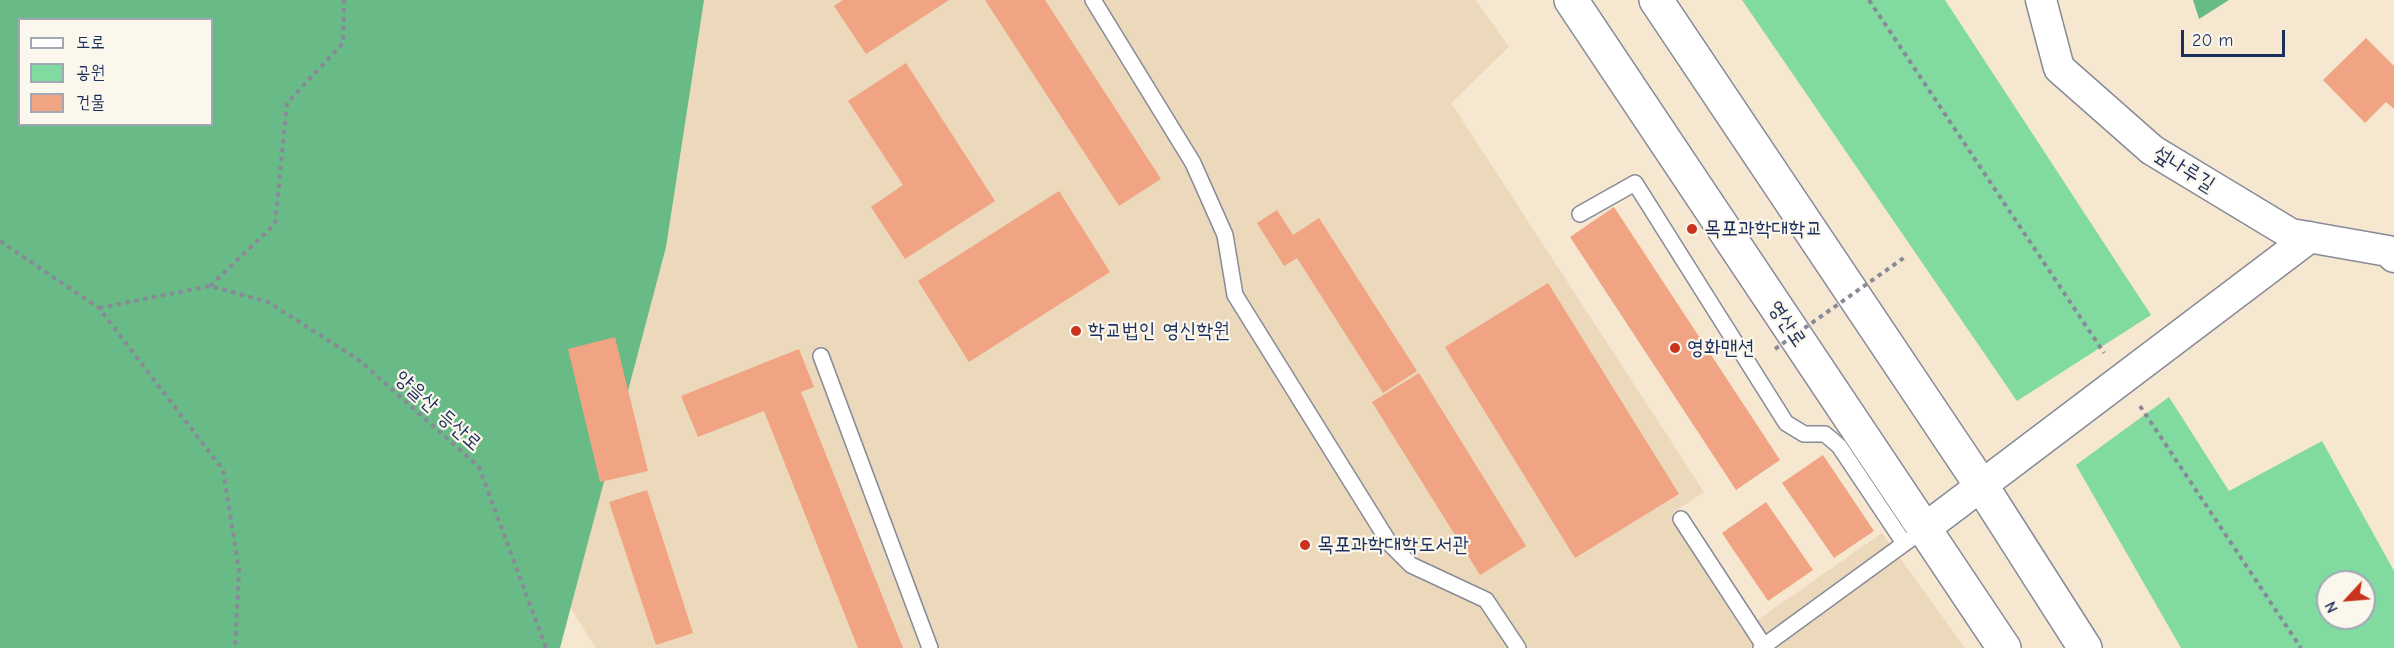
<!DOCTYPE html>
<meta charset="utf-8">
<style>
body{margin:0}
#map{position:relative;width:2394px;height:648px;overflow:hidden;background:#f5e7d0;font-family:"Comic Neue","Poor Story",sans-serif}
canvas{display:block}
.legend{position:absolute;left:18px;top:18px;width:195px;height:108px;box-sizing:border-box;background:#fbf7ec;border:2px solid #a1a7b3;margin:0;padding:8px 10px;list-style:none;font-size:18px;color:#1b2f5e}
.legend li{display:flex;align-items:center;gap:12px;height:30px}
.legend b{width:30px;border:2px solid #a1a7b3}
.north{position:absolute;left:2316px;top:570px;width:60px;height:60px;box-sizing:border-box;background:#fbf7ec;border:2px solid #a1a7b3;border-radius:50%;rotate:244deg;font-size:16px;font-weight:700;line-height:24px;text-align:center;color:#1b2f5e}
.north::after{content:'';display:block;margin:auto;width:21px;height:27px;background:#c8321e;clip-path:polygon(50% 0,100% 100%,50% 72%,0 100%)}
.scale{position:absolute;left:2181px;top:30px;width:104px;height:27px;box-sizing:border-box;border:3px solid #1b2f5e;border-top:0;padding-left:8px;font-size:18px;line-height:21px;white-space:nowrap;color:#1b2f5e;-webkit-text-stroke:4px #fbf7ec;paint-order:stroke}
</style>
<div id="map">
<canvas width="2394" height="648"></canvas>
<ul class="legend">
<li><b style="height:8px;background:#fff"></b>도로</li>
<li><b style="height:16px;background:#81da9f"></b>공원</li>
<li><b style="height:16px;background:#f0a483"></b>건물</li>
</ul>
<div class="north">N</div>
<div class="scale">20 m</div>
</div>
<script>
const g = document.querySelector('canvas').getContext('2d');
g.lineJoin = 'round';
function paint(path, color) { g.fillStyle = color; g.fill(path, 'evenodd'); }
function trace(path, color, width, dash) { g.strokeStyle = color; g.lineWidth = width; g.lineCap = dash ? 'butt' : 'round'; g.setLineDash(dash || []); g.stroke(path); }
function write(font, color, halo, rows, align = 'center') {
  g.font = font + ' "Comic Neue","Poor Story",sans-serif'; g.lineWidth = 4.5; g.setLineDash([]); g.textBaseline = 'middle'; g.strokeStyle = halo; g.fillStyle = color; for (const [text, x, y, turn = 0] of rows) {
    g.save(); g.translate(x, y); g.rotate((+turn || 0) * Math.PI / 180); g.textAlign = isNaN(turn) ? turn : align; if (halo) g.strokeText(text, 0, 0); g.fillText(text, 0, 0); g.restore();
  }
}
paint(new Path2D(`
 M665,0H1476L1509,47L1451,103L1704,492L1672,513L1742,631L1882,533L1965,648H596L537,555Z`), '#ecd8ba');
paint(new Path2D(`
 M1742,0H1945L2151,315L2017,401Z
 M2169,397L2229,491L2322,441L2394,571V648H2181L2076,465ZM2328,582H2364V618H2328Z`), '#81da9f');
paint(new Path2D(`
 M0,0H704L666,247L560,648H0ZM20,20H212V124H20Z
 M2193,0H2229L2199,19Z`), '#68ba86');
paint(new Path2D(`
 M843,0H949L866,54L834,6Z
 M985,0H1045L1161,179L1119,206Z
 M2366,38L2394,66V109L2386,102L2365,123L2323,80Z
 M906,63L995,201L905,259L871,207L903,185L848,101Z
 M1059,191L1110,272L969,362L918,281Z
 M1614,207L1780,460L1736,490L1570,237Z
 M1277,210L1293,235L1319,218L1417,371L1383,393L1297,258L1284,266L1257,223Z
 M1548,283L1679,494L1575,558L1445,347Z
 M615,337L648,471L600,482L568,349Z
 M799,349L814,387L801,392L903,648H858L764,411L698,437L681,396Z
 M1419,373L1526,546L1480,575L1372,402Z
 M1823,455L1874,531L1834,558L1782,483Z
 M647,490L693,633L656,645L609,502Z
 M1766,502L1813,570L1768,601L1722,533Z`), '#f0a483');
const service = new Path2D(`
 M1093,0L1193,163L1225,235L1235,295L1390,544L1411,565L1486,600L1518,648
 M1580,214L1635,183L1786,423L1804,434H1825L1839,446L1904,543
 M821,356L930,648
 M1681,519L1764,646
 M1761,648L1912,538`);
const minor = new Path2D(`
 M2041,0L2059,68L2152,150L2291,234L2388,251L2394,257
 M1924,529L2310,237`);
const tertiary = new Path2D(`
 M1571,0L2004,648
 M1656,0L1981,485L2085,648`);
trace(service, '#888b97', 18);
trace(minor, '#888b97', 33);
trace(tertiary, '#888b97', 36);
trace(new Path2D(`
 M1869,0L2104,353
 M0,241L99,308L223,470L239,571L235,648
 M210,286L275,224L287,103L343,43L344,0
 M99,308L210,286L268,302L359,360L479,467L546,648
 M2140,406L2301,648`), '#888b97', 4, [4.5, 4.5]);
trace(service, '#fff', 15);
trace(minor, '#fff', 30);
trace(tertiary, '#fff', 33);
trace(new Path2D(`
 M1775,349L1905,257`), '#888b97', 4, [4.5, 4.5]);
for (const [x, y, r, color] of [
 [1692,229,6,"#c8321e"],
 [1076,331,6,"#c8321e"],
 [1675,348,6,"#c8321e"],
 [1305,545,6,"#c8321e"]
]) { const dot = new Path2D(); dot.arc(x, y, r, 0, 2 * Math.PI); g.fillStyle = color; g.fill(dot); trace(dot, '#fbf7ec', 2); }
write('21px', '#1b2f5e', '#fbf7ec', [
 ["섶나루길",2184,169,32],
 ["영산로",1787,324,56],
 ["양을산 등산로",438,411,42]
]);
write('21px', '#1b2f5e', '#fbf7ec', [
 ["목포과학대학교",1704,229],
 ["학교법인 영신학원",1088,331],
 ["영화맨션",1687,348],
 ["목포과학대학도서관",1317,545]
], 'left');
</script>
